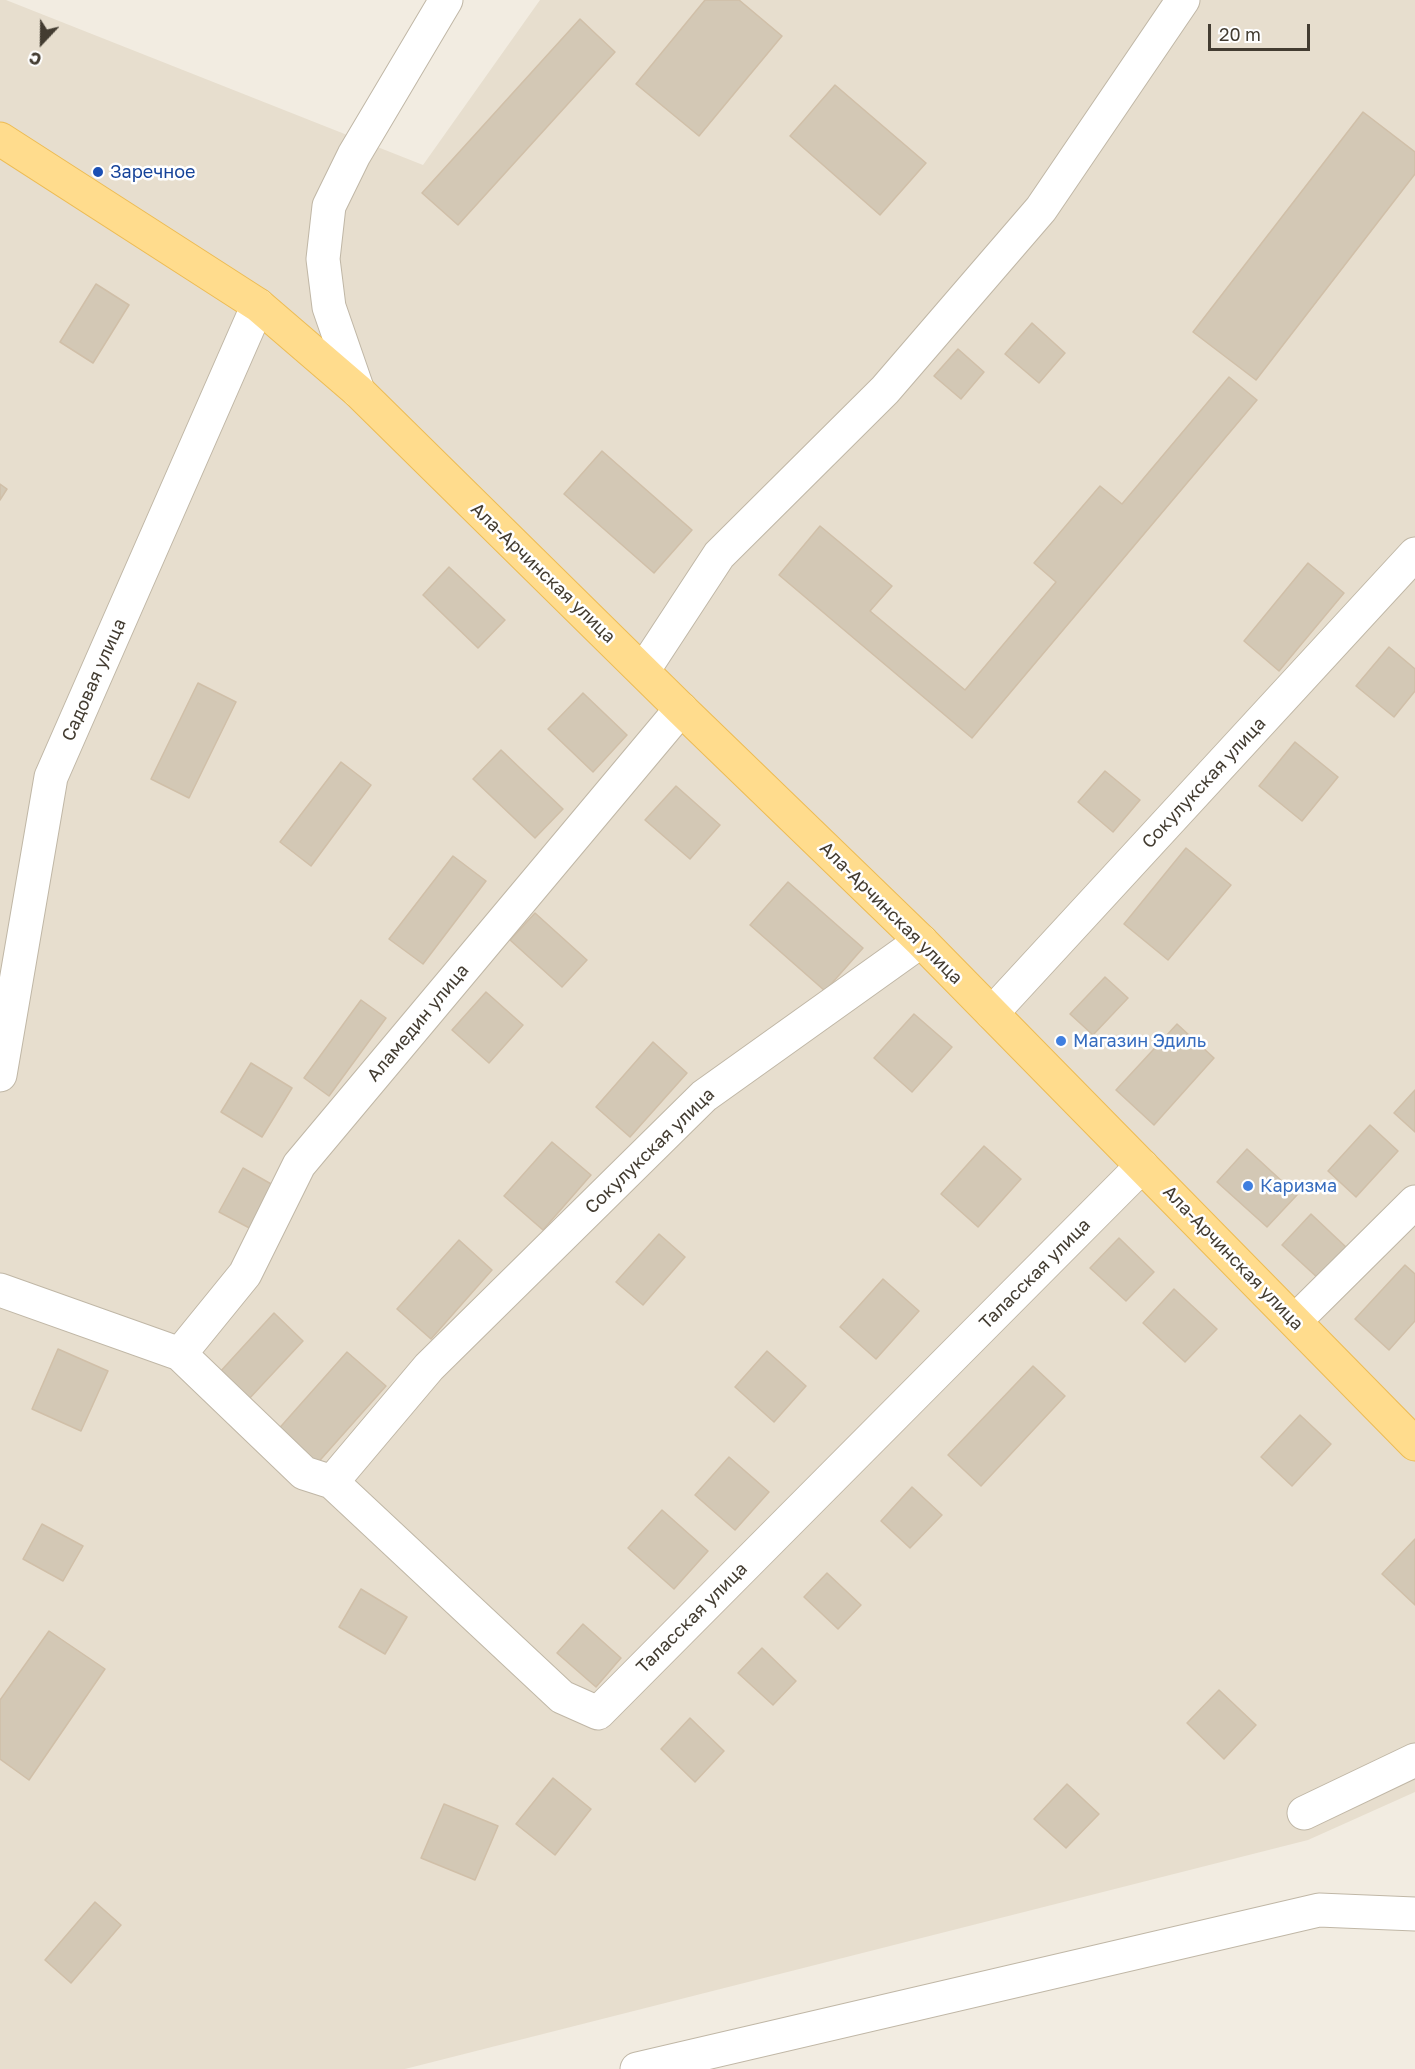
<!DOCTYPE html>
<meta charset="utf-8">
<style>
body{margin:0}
#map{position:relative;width:1415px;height:2069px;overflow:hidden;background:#f2ece1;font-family:"Golos Text",sans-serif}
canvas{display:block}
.north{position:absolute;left:12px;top:12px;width:60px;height:60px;-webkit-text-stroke:4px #fff;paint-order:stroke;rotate:202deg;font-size:16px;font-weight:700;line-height:24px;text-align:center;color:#433c31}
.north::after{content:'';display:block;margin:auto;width:21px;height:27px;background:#433c31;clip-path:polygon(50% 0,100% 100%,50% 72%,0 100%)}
.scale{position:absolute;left:1208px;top:24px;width:102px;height:27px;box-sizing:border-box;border:3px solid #433c31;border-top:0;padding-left:8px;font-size:18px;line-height:21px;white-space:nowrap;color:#433c31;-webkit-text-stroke:4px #fff;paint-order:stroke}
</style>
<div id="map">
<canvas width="1415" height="2069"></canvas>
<div class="north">С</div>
<div class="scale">20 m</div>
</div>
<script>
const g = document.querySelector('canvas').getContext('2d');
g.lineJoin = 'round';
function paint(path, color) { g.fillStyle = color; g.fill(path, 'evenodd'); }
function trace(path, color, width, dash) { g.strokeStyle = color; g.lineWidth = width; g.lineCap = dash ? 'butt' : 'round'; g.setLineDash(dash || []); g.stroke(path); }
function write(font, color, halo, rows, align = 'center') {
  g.font = font + ' "Golos Text",sans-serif'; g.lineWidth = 5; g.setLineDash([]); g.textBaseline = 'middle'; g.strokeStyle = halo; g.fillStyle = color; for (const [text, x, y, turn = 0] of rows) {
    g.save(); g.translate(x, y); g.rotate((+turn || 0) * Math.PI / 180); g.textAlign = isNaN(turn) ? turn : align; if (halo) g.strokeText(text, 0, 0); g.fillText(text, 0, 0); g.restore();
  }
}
paint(new Path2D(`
 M0,0H6L423,165L540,0H1415V1792L1308,1840L405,2069H0Z`), '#e7dece');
const building = new Path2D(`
 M705,0H739L782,36L699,136L636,84Z
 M580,19L615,52L458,225L422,193Z
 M835,85L926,163L880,215L790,136Z
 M1363,112L1415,152V174L1256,380L1193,332Z
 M96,284L129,305L93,363L60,342Z
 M1032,323L1065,353L1039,383L1005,354Z
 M958,349L984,372L961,399L934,376Z
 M1229,377L1257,400L972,738L779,575L820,526L892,586L870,611L965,690L1056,582L1034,563L1100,486L1122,504Z
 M602,451L692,530L654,573L564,494Z
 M0,484L7,489L0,500Z
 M1308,563L1344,593L1279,671L1244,641Z
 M449,567L505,620L478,648L423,595Z
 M1389,647L1415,669V691L1394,717L1356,686Z
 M198,683L236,702L189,798L151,779Z
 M583,693L627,735L593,772L548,729Z
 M1295,742L1338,777L1302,821L1259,786Z
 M501,750L563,809L535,838L473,779Z
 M341,762L371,785L311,866L280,842Z
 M1105,771L1140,800L1113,832L1078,802Z
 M676,786L720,825L690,859L645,820Z
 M1186,848L1231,885L1168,960L1124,924Z
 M453,856L486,881L423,964L389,939Z
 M788,882L863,948L825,991L750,925Z
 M535,913L587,960L562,987L510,940Z
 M1105,977L1128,998L1093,1035L1070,1014Z
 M486,992L523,1025L489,1063L452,1030Z
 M361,1000L386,1018L329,1096L304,1078Z
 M914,1014L952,1047L912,1092L874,1058Z
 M1177,1024L1214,1058L1154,1125L1116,1090Z
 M653,1042L687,1073L630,1137L596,1107Z
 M251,1063L292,1088L262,1137L221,1112Z
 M1415,1090V1132L1394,1113Z
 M1370,1125L1398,1151L1356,1197L1328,1171Z
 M552,1142L591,1175L543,1230L504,1196Z
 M984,1146L1021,1179L978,1227L941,1194Z
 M1247,1149L1297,1195L1267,1227L1217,1182Z
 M243,1168L280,1189L257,1232L219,1212Z
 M1311,1214L1347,1248L1319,1279L1282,1245Z
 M659,1234L685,1257L643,1305L616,1282Z
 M1119,1238L1154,1272L1126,1301L1090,1268Z
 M459,1240L492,1270L431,1339L397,1309Z
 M1405,1265L1415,1274V1321L1389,1350L1355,1319Z
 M883,1279L919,1311L876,1359L840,1327Z
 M1174,1289L1217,1329L1185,1362L1143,1323Z
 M274,1313L303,1341L248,1400L219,1373Z
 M58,1349L108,1371L81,1431L32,1409Z
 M767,1351L806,1386L774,1422L735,1387Z
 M347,1352L386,1386L314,1467L275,1433Z
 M1033,1366L1065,1396L981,1486L948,1455Z
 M1300,1415L1331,1444L1292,1486L1261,1457Z
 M729,1457L769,1492L735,1530L695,1495Z
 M912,1487L942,1515L910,1548L881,1521Z
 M662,1510L708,1551L674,1589L628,1548Z
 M42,1524L83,1546L63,1581L23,1559Z
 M1415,1539V1605L1382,1574Z
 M827,1573L861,1605L838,1629L804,1597Z
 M361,1589L407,1617L385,1654L339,1627Z
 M583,1624L621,1658L596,1687L557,1653Z
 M49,1631L105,1669L29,1780L0,1759V1700Z
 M762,1648L796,1681L773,1705L738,1673Z
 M1219,1690L1256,1725L1224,1759L1187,1723Z
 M690,1718L724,1751L695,1782L661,1749Z
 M553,1778L591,1809L555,1855L516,1824Z
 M1067,1784L1099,1814L1066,1848L1034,1819Z
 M444,1804L498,1826L475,1880L421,1858Z
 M95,1902L121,1925L71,1983L45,1960Z`);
paint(building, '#d3c8b5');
trace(building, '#d0bfa8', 1.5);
const minor = new Path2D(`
 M358,391L329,307L323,259L329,206L354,155L446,0
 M643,671L719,555L885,390L1041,209L1183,0
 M921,941L704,1096L429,1367L332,1482L562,1697L598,1713L1142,1166
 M992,1013L1415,554
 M0,1075L51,777L258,305
 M0,1290L180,1354L304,1473L332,1482
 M1295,1321L1415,1202
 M180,1354L245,1274L299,1165L681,709
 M1304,1813L1415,1760
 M637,2069L1319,1910L1415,1914`);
const major = new Path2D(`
 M0,139L258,305L358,391L681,709L921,941L1415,1444`);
trace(minor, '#c0b7a6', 35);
trace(major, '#edbc54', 35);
trace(minor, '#fff', 33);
trace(major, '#ffdc8d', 33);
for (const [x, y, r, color] of [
 [98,172,6,"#1a4fb4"],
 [1061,1041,6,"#3f7fe0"],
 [1248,1186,6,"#3f7fe0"]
]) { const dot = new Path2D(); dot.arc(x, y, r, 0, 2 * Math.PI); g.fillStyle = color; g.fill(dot); trace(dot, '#fff', 2); }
write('18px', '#164399', '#fff', [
 ["Заречное",110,172]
], 'left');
write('18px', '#433c31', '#fff', [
 ["Ала-Арчинская улица",543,573,44],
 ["Садовая улица",94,680,-66],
 ["Сокулукская улица",1204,783,-47],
 ["Ала-Арчинская улица",891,913,45],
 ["Аламедин улица",418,1023,-50],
 ["Сокулукская улица",650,1151,-44],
 ["Ала-Арчинская улица",1233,1258,46],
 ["Таласская улица",1035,1274,-45],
 ["Таласская улица",692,1618,-45]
]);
write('18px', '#366cbe', '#fff', [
 ["Магазин Эдиль",1073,1041],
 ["Каризма",1260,1186]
], 'left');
</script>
